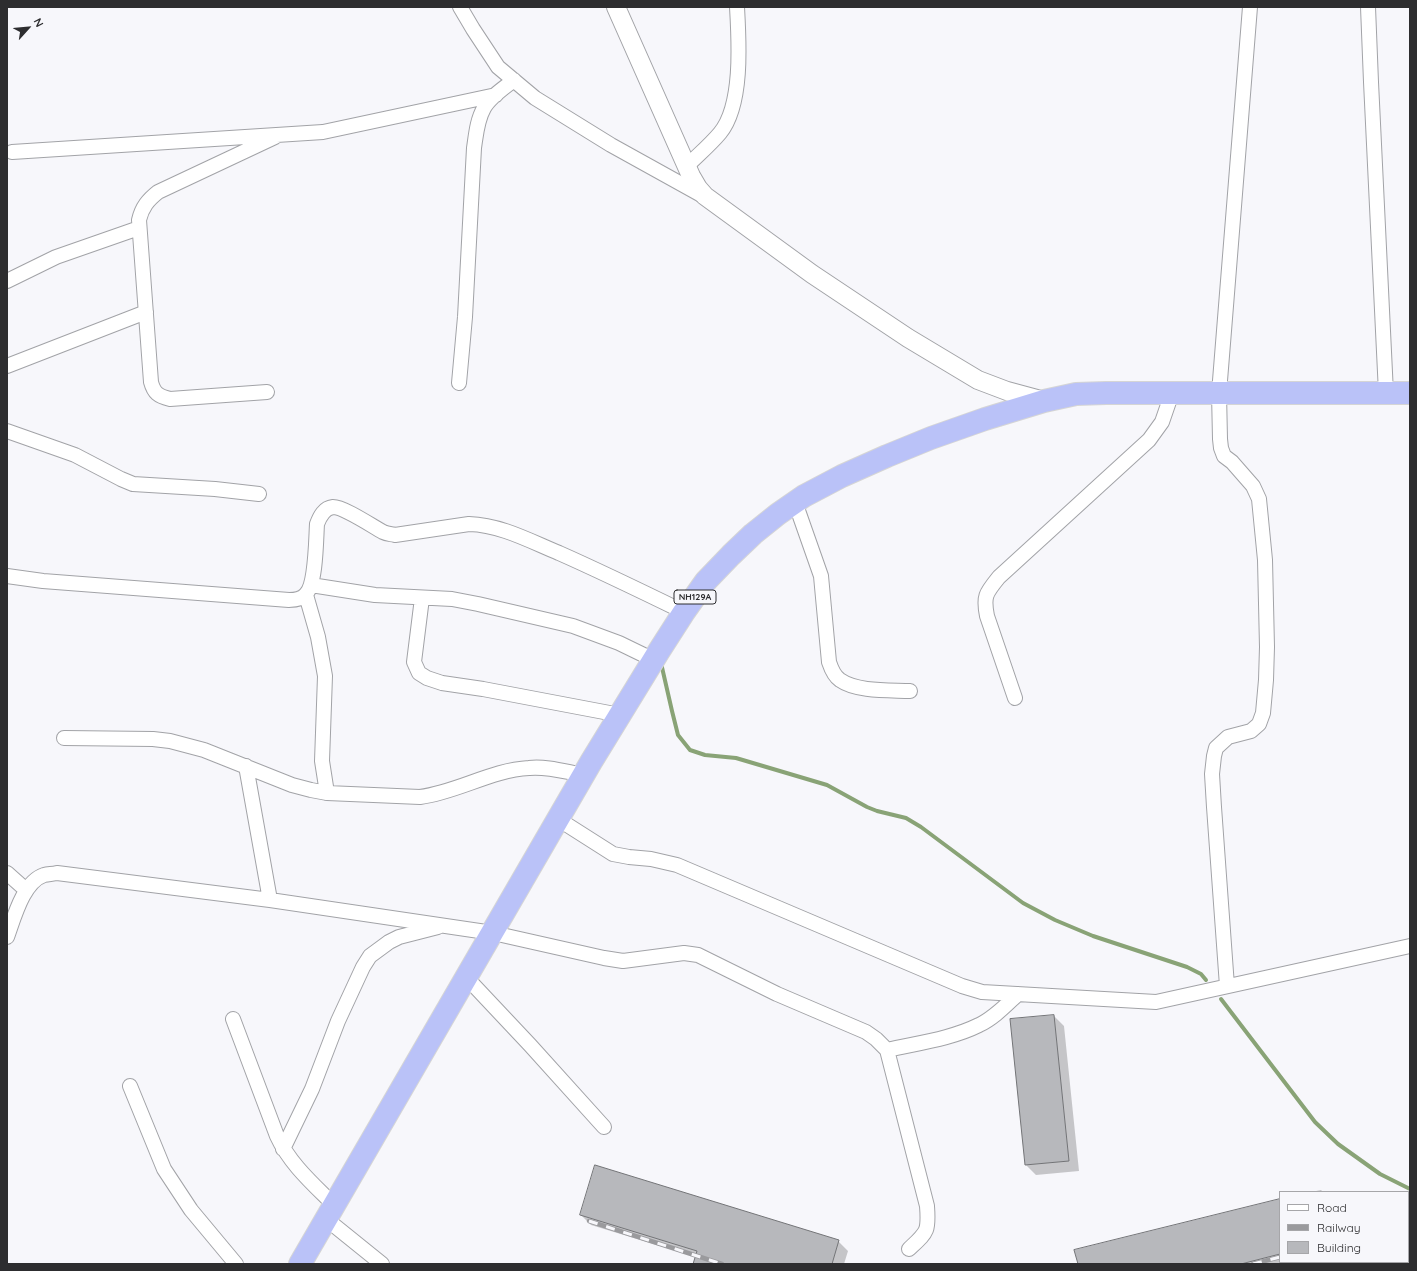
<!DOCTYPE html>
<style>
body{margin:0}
#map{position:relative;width:1417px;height:1271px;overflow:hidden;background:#f7f7fb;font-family:Quicksand,sans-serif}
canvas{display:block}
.frame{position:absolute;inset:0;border:8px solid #2d2d2f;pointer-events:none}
.legend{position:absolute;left:1279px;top:1191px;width:130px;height:72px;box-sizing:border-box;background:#f7f7fb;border:1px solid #a6a6a9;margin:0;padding:5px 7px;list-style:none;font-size:12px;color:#2d2d2f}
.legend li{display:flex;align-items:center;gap:8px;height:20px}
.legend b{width:20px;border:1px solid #a6a6a9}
.north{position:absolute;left:8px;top:8px;width:40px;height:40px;-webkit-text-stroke:3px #f7f7fb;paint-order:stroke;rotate:63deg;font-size:11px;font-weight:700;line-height:16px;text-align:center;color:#2d2d2f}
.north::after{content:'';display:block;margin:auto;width:14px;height:18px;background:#2d2d2f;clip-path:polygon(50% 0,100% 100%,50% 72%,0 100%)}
</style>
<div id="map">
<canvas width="1417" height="1271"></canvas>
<div class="frame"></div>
<ul class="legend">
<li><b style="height:5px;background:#fff"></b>Road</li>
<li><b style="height:5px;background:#9a9a9d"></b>Railway</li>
<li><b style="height:11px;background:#b7b8bc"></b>Building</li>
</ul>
<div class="north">N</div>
</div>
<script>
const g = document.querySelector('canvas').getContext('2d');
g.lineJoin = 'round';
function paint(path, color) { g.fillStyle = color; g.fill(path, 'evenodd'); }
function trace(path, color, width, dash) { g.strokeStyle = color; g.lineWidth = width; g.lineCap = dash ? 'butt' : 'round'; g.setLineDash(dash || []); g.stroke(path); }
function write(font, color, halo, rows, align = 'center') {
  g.font = font + ' Quicksand,sans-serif'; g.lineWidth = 3; g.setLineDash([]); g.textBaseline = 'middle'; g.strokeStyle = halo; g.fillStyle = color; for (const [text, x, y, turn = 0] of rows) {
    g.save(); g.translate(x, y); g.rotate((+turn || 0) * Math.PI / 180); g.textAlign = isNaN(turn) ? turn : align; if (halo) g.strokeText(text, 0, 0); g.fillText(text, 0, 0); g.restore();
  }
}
paint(new Path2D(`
 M1054,1016L1064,1026L1079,1171L1036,1175L1026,1165Z
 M1321,1190L1323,1192H1311Z
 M1280,1200V1262H1298L1290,1264H1079Z
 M581,1215L838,1241L848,1251L844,1264H694L696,1257L591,1225Z`), '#0003');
trace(new Path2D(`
 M661,663L672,711L678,735L690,750L705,755L736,758L827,785L867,807L877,811L906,818L921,827L1023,903L1055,920L1093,936L1187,967L1201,974L1206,980
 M1221,999L1315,1122L1338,1144L1380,1174L1410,1189`), '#89a376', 4);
const building = new Path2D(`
 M1054,1015L1069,1161L1025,1165L1010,1019Z
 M595,1165L839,1240L832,1264H693L697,1251L580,1215Z
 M1280,1199V1254L1241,1264H1078L1074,1250Z`);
paint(building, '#b7b8bc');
trace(building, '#737477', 1);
const minor = new Path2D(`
 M460,7L473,29L498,67L535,98L611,145L703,196
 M1368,7L1371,82L1386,393
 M12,152L323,132L496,95
 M687,166C698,155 710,145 720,133C743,105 739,42 737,7
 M7,281L56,257L139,228
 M7,366L146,312
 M459,383L465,317L474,148C476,135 477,120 484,108C490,97 504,88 514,80
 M267,392L170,399C158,396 154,393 151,382L139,220C142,207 148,200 158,192L275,137
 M7,431L75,455L121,479L133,484L215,489L259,494
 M795,502L821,576L829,662C831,668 834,676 840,680C857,692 890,690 910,691
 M7,576L43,581L289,600C295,600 302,599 306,594C316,584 316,539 317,524C320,516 324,508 333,507C344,507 372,526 383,532C387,534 391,534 395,535L469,524C501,525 530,541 559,553C602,572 643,592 684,612
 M311,585L375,595L452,599L478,604L573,626L619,643L654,660
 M306,595L318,637L325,676L322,761L327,793
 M422,598L414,662L419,673L427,678L442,683L483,689L620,715
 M1015,698L987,616C983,596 986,593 999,577L1149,440L1162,422L1172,393
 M64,738L153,739L170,741L204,750L292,785L311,790L327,793L420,797C458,792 491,770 529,768C547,766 566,772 584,775
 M246,766L270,900
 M558,819L613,854L629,857L651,859L677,865L962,986L982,992L1156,1002L1410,946
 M7,873L26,890
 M7,937C14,918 23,882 44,875C48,874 53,874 57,873L270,900L493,933L604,958L623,961L684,953L698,955L777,994L866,1032L876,1039L887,1050L927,1206C929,1232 927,1232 909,1249
 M466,977L530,1045L604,1127
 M1227,986L1214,807L1212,774L1214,756L1216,748L1228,737L1251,731L1259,724L1263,713L1266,680L1267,647L1265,560L1259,499L1253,486L1232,462L1224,456L1221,448L1220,439L1219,393L1250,7
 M233,1019L277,1136C290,1164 312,1183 333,1204
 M887,1050C917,1043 951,1039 979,1025C994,1018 1006,1005 1018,994
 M130,1086L164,1169L191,1210L236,1264
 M283,1149L312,1089L338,1021L363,967L370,956L389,942L399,937L438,927
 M325,1218L382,1264`);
const tertiary = new Path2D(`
 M616,7L691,176L698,188L705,196L812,274L908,338L978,380L1007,391L1044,401`);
const trunk = new Path2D(`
 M300,1264L591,762L659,651L684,612L706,581L731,555L753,534L778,514L804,496L842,476L887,456L931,438L985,419L1044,401L1076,394L1106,393H1410`);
trace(minor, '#a2a3a7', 16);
trace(tertiary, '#a2a3a7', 20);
trace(trunk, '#d5d5d5', 24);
trace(minor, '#fff', 14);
trace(tertiary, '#fff', 18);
trace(trunk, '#bac2f8', 22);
const rail = new Path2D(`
 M589,1221L722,1264
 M1408,1233H1410
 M1408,1243H1410
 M1253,1264L1280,1257
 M1306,1264L1314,1262`);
trace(rail, '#9a9a9d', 4.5);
trace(rail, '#f7f7fb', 3, [9]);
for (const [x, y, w] of [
 [695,597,42]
]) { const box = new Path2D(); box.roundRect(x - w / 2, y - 7, w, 14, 3); g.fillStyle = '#f7f7fb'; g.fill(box); trace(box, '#2d2d2f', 1); }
write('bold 9px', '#2d2d2f', null, [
 ["NH129A",695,597]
]);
</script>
